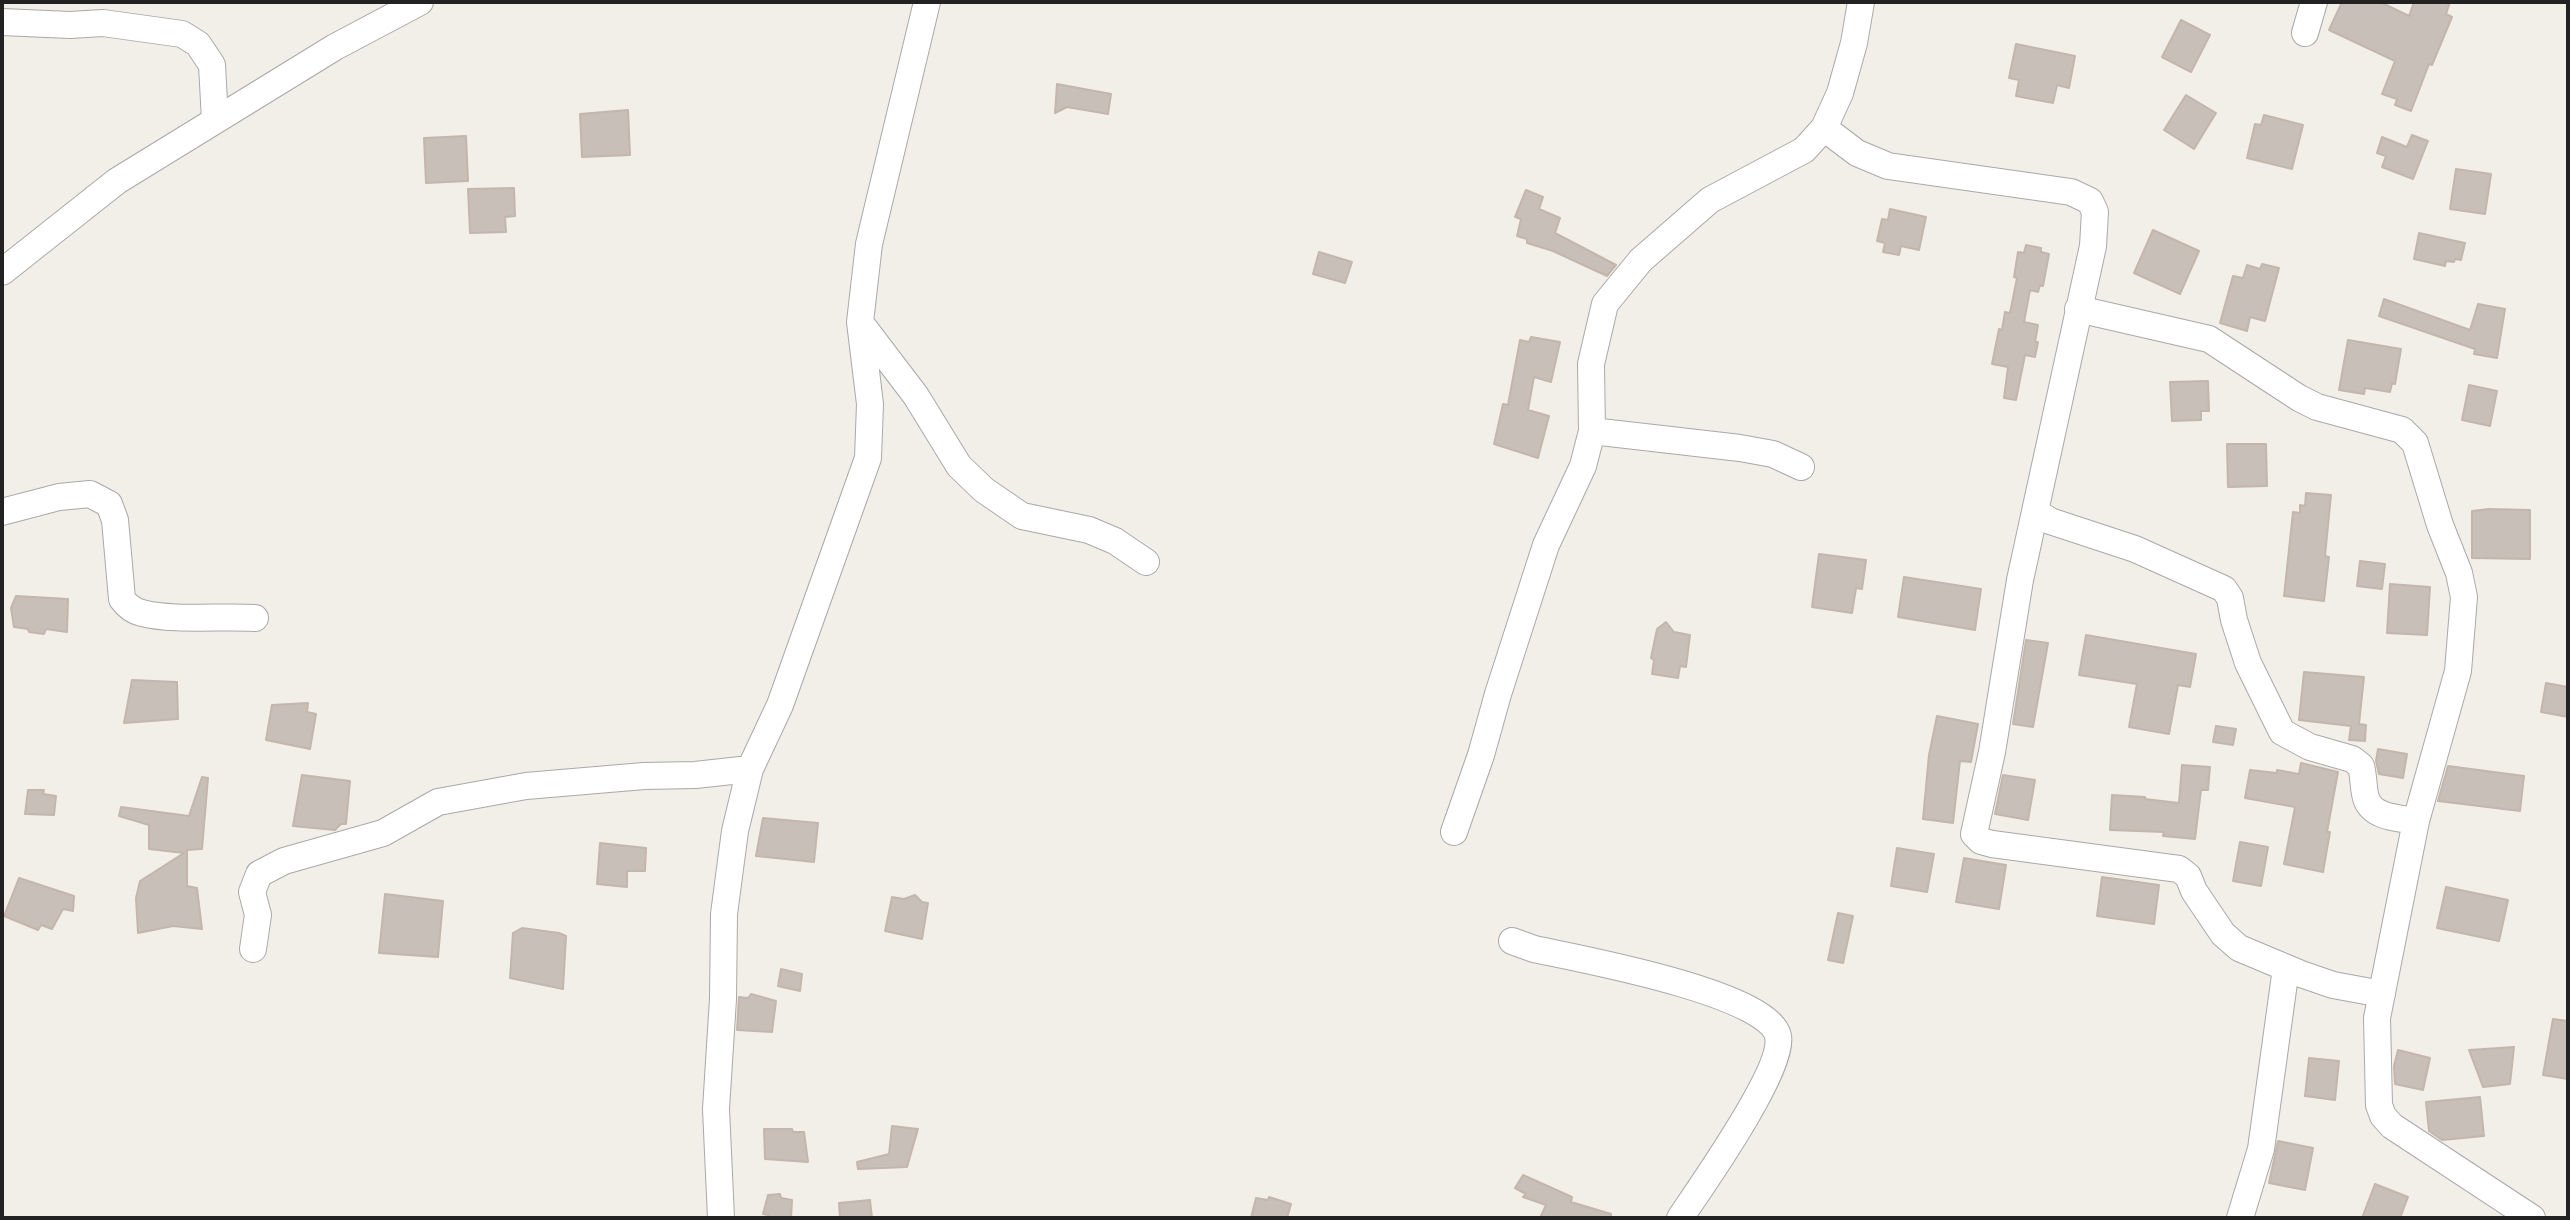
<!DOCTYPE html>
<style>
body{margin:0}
#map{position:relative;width:2570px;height:1220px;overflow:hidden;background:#f2efe9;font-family:"Archivo Narrow",sans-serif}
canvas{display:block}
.frame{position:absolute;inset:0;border:4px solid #222;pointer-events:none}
</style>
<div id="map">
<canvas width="2570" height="1220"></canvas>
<div class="frame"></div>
</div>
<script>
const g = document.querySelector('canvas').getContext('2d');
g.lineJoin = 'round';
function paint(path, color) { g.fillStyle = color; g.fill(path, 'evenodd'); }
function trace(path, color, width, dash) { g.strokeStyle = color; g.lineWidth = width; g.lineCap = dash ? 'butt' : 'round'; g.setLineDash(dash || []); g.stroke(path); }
const building = new Path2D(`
 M2342,2H2380L2409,16L2414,2H2450L2446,14L2452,17L2432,65L2429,64L2411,111L2395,105L2397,99L2382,94L2395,61L2329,30Z
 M2181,20L2210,35L2191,72L2162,57Z
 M2016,44L2075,56L2069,88L2057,85L2053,103L2016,96L2019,80L2009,78Z
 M1057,84L1111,94L1108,114L1067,107L1055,113Z
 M2186,95L2216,113L2194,149L2164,130Z
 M628,110L630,155L582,157L580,114Z
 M2264,115L2303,125L2292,169L2247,158L2255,124L2261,125Z
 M2412,135L2428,141L2413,179L2382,167L2386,156L2377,153L2382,137L2407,147Z
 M466,136L468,181L426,183L424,138Z
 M2456,169L2491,174L2485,214L2450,209Z
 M514,188L515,216L505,217L506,232L470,233L468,189Z
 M1526,190L1543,197L1539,209L1560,218L1555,233L1616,265L1607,276L1553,251L1527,243V239L1517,236L1521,219L1515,217Z
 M1890,209L1926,217L1919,250L1901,246L1899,255L1883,252L1885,243L1877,241L1882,219L1888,220Z
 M2153,230L2199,251L2180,294L2134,273Z
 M2419,233L2465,243L2461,260L2455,259L2454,262L2446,261L2445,266L2414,259Z
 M2026,245L2041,248V252L2049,254L2043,286L2040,285L2038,292L2030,290L2024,322L2038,325L2035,342H2038L2035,357L2025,355L2016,400L2004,398L2008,367L1992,364L1999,329L2002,330L2005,312L2010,313L2017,278L2014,277L2018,252L2024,253Z
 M1319,252L1352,262L1345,283L1313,274Z
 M2262,264L2279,268L2265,321L2250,317L2247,331L2220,323L2233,276L2243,278L2247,265L2260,269Z
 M2384,299L2470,330L2478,304L2505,309L2497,358L2474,354L2475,349L2379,316Z
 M1531,337L1560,342L1551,382L1534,377L1528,410L1549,416L1538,458L1494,444L1503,404L1508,405L1520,340L1529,342Z
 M2348,340L2401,349L2395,384L2392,383L2390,392L2365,388L2364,394L2339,390Z
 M2208,381L2209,411H2201V420L2172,421L2170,382Z
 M2469,385L2497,391L2490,426L2462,420Z
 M2227,444H2266L2267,486L2228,487Z
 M2306,493L2331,495L2325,556L2329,557L2324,601L2284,596L2293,512L2300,513V505L2305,506Z
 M2489,509L2530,510V559L2472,558V511Z
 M1819,554L1866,560L1862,589L1856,588L1852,613L1812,607Z
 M2360,561L2385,564L2382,589L2357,586Z
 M1904,577L1981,589L1975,630L1898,617Z
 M2390,584L2430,587L2427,635L2387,633Z
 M16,596L68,599L67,632L46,629L44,634L29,632L28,629L14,627L11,608Z
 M1666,622L1674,632L1690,635L1686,667L1680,666L1678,678L1652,674L1654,660L1651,658L1657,629Z
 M2086,635L2196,654L2190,687L2178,685L2169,734L2129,727L2137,684L2079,675Z
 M2026,640L2048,643L2033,727L2013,724Z
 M2304,672L2364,677L2359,724L2366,725L2365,741L2349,740L2351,726L2299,720Z
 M132,680L177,682L178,719L124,723Z
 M2546,683L2568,687V717L2541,712Z
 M308,703L307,712L316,714L310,749L266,740L272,705Z
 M1937,716L1978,724L1971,762L1960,761L1953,823L1923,819L1929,755Z
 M2216,726L2236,729L2233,745L2213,742Z
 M2378,749L2407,754L2403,778L2379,774L2376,761Z
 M2301,763L2338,772L2327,832H2330L2323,872L2284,864L2295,807L2245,798L2250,770L2277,773V770L2299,774Z
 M2182,765L2210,767L2208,790H2201L2195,839L2163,836L2164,832L2110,830L2112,795L2145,797V799L2179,803Z
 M2448,766L2524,776L2520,811L2438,801Z
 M302,775L350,781L346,824H341L335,830L293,826Z
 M2003,775L2035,780L2028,820L1995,814Z
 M202,777L208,778L202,849L187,850V886L197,888L202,929L173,926L138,933L136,898L140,881L184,853L149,849V825L119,816L121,807L189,816Z
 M28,790H44L43,794L56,796L54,815L25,814Z
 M763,818L818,823L814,862L756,856Z
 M2240,842L2268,847L2261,886L2233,881Z
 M600,843L646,848L645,871H627V887L597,884Z
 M1897,848L1934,854L1927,892L1891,886Z
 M1964,858L2006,865L1999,909L1956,902Z
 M2102,877L2159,885L2154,924L2097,916Z
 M19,878L74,896L73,911L63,909L52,929L41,925L38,930L4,916Z
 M2446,887L2508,900L2499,941L2437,928Z
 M385,894L443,901L438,957L379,953Z
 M915,895L922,902L928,903L922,939L885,931L892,897L904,899Z
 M1838,913L1853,916L1843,963L1828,960Z
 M522,928L559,933L566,936L563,989L510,978L513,933Z
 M781,969L802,974L800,991L778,986Z
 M751,994L776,1001L772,1032L737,1030L739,997L748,998Z
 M2553,1019L2568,1021V1079L2543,1075Z
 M2514,1047L2510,1084L2483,1087L2469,1050Z
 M2398,1050L2430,1058L2423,1090L2395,1084L2394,1066Z
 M2309,1058L2339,1061L2335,1100L2305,1096Z
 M2480,1097L2484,1136L2442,1140L2429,1131L2426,1102Z
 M892,1126L918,1129L907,1167L858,1169L857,1162L889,1154Z
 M764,1129H792L793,1132H804L808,1162L765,1159Z
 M2278,1141L2313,1148L2305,1190L2269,1183Z
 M1523,1175L1572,1197L1571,1202L1611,1214V1218H1540L1546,1205L1523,1197L1526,1194L1515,1188Z
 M2375,1184L2408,1197L2400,1218H2362Z
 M780,1194L781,1198L792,1200L791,1218H768V1215L763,1214L768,1195Z
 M1269,1197L1291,1204L1287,1218H1251L1256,1198L1268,1200Z
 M870,1200L872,1218H840L839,1203Z`);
paint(building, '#c7bfb8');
trace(building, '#c4b6ab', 2);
const minor = new Path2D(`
 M2,22L70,25L103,23L182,34L198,44L212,65L215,120
 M2305,33L2314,2
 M1824,128L1857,153L1888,166L2071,192L2090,201L2095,212L2093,246L2020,580L1992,752L1974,834L1981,841L1992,844L2179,869L2188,876L2194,891L2223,934L2239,948L2301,974L2333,985L2382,994
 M2,272L117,181L335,47L420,2
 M2078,309L2209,339L2299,398L2317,407L2402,430L2415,443L2440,525L2459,573L2464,597L2458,671L2416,821
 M862,325L916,396L959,466L984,490L1022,516L1089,530L1115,541L1146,562
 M1801,467L1773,454L1740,448L1592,431L1591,364L1605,304L1641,260L1710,200L1804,150L1824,128L1840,93L1854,43L1861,2
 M2,512L59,497L90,494L109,504L115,520L122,599C127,606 133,611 142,613C172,621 222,616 255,618
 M2036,512L2050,521L2135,549L2224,589L2230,598L2234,620L2248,663L2282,732L2310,747L2352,759L2361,766C2364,777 2363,788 2366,798C2372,818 2399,818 2416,821L2377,1018L2379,1105L2383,1116L2392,1126L2532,1218
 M1454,832L1481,755L1498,694L1546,545L1583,466L1592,431
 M1512,941L1534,949C1576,958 1769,993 1778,1036C1785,1068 1701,1187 1680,1218
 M253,949L258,915L252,892L259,874L284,861L383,833L438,802L526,786L644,776L695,775L750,769
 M721,1218L716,1109L723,999L724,914L735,831L750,769L780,705L868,458L870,404L860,322L869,244L927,2
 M2240,1218L2261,1149L2286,968`);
trace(minor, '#a9a9a9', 28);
trace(minor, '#fff', 26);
</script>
